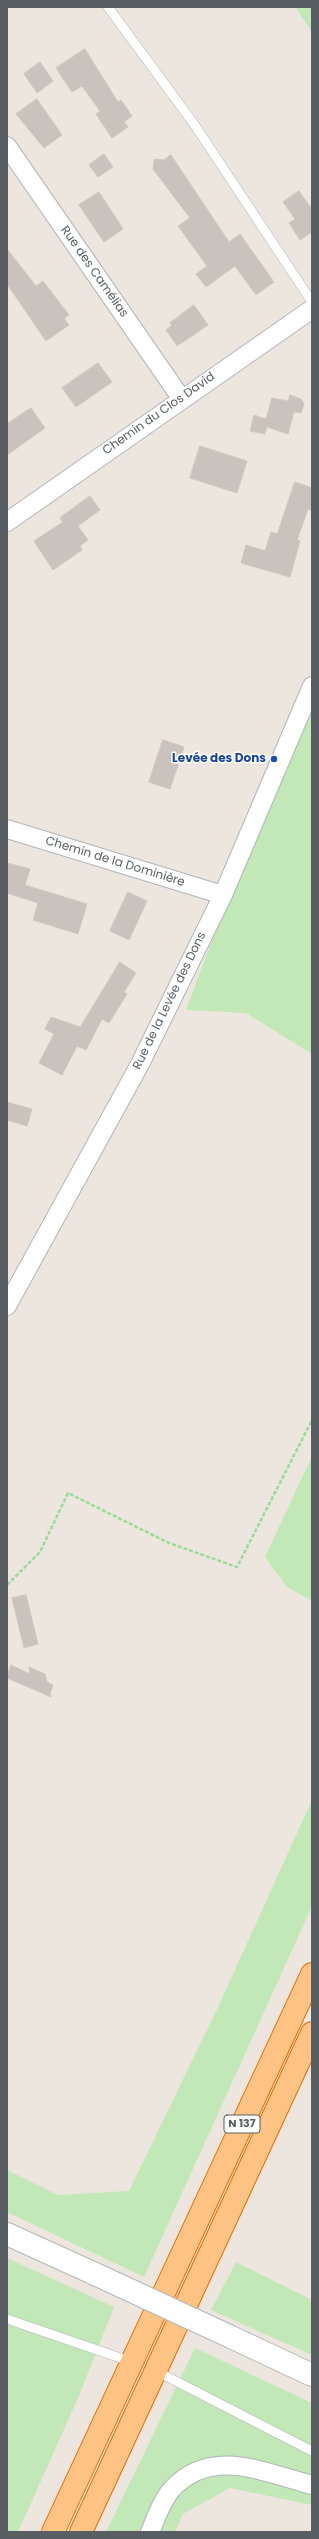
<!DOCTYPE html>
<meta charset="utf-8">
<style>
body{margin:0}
#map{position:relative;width:319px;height:2539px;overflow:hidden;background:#ede6de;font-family:Poppins,sans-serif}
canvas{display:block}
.frame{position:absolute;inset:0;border:8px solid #585e61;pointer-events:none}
</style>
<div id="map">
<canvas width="319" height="2539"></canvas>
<div class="frame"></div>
</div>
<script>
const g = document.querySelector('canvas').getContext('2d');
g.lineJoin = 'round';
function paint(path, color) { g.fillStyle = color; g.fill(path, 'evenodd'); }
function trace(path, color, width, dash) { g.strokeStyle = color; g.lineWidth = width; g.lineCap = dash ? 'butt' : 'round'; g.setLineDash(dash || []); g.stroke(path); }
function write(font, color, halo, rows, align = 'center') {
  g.font = font + ' Poppins,sans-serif'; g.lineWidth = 3; g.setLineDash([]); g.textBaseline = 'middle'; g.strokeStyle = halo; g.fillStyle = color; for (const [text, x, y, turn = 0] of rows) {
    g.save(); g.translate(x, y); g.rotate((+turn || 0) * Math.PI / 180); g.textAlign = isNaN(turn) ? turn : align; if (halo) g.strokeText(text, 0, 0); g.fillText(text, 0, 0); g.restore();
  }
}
paint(new Path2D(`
 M295,7H312V32Z
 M312,709V1054L246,1013L186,1010L223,911L261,830Z
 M312,1456V1601L287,1587L265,1557Z
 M312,1800V1906L144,2277L7,2212V2170L58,2195L129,2191L219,2005Z
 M7,2258L114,2307L78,2398L18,2532H7Z
 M236,2262L312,2300V2355L211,2310Z
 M195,2348L312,2403V2505L230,2488L183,2514L175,2532H106Z`), '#c2e8b7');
const building = new Path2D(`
 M85,49L118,102L121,100L132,116L124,122L128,127L112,138L96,114L100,111L82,86L72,92L56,68Z
 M40,62L53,81L37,93L24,74Z
 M37,99L62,135L44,148L16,114Z
 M104,154L113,167L98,177L89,165Z
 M171,155L229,242L240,234L274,282L256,295L235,266L206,287L196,274L207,266L178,226L190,218L153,169L154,159L163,160Z
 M299,191L312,209V232L300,240L289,223L295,219L283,202Z
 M99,192L123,229L104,242L79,205Z
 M7,249L36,286L43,281L69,315L64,318L69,325L46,341L7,284Z
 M194,305L208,325L177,346L166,330L172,325L170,323Z
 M98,363L112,382L76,407L62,388Z
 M290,395L301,399L304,404L301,413L294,412L288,434L267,427L265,434L250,431L254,415L266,419L272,398L288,401Z
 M31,408L45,428L7,455V424Z
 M200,446L247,461L237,493L190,478Z
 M295,482L312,488V511L308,509L297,540L300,541L290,577L241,563L246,545L265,551L271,532L277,534Z
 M90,496L100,510L78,526L88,540L80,546L82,550L53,570L34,541L63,522L60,518Z
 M163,740L184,747L170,789L149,782Z
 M7,863L30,869L25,885L87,904L78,934L33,920L38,903L7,893Z
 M128,892L147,901L129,940L110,931Z
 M120,962L136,973L124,992L127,994L109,1023L102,1019L86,1050L77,1046L62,1075L39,1063L54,1034L45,1029L51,1017L80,1027Z
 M7,1102L32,1109L27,1126L7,1120Z
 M26,1595L38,1644L24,1648L12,1598Z
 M11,1665L30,1674L29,1667L45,1674L47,1682L53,1685L50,1693L51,1697L7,1678Z`);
paint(building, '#cac3bd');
trace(building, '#d2c6bc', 1);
const lane = new Path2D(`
 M108,7L194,124L312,302
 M7,2319L132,2362
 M156,2371L312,2451`);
const street = new Path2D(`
 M7,146L181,398
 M7,522L312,309
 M7,829L223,895
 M7,1306L140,1064L223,895L312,686
 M150,2532C156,2518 162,2500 172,2489C212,2446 265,2473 312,2485`);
const secondary = new Path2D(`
 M7,2234L95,2274
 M231,2337L312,2375`);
const highway = new Path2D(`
 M53,2532L312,1974
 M81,2532L312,2033`);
trace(lane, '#b0b5b8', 10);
trace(street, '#b0b5b8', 20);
trace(secondary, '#b0b7bb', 24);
trace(highway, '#eb6b00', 24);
trace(new Path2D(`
 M7,1585L40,1552L68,1493L169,1543L237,1567L312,1420`), '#99db9b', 2.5, [4, 2]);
trace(lane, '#fff', 9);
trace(street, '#fff', 18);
trace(secondary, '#fff', 22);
trace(highway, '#ffc383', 22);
const secondaryBridge = new Path2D(`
 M95,2274L231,2337`);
trace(secondaryBridge, '#b0b7bb', 24, []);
trace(secondaryBridge, '#fff', 22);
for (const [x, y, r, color] of [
 [274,759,4,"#1a4fb4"]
]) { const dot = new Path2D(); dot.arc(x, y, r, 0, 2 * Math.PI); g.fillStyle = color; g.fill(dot); trace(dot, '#fff', 1.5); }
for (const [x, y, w] of [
 [242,2124,36]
]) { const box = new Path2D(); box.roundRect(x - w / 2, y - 9, w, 18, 3); g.fillStyle = '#fff'; g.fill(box); trace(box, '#585e61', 1); }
write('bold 11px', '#585e61', null, [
 ["N 137",242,2124]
]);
write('12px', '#585e61', '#fff', [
 ["Rue des Camélias",94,272,55],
 ["Chemin du Clos David",159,414,-35],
 ["Chemin de la Dominière",115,862,17],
 ["Rue de la Levée des Dons",170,1001,-64]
]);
write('bold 12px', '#164399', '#fff', [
 ["Levée des Dons",266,759]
], 'right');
</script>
